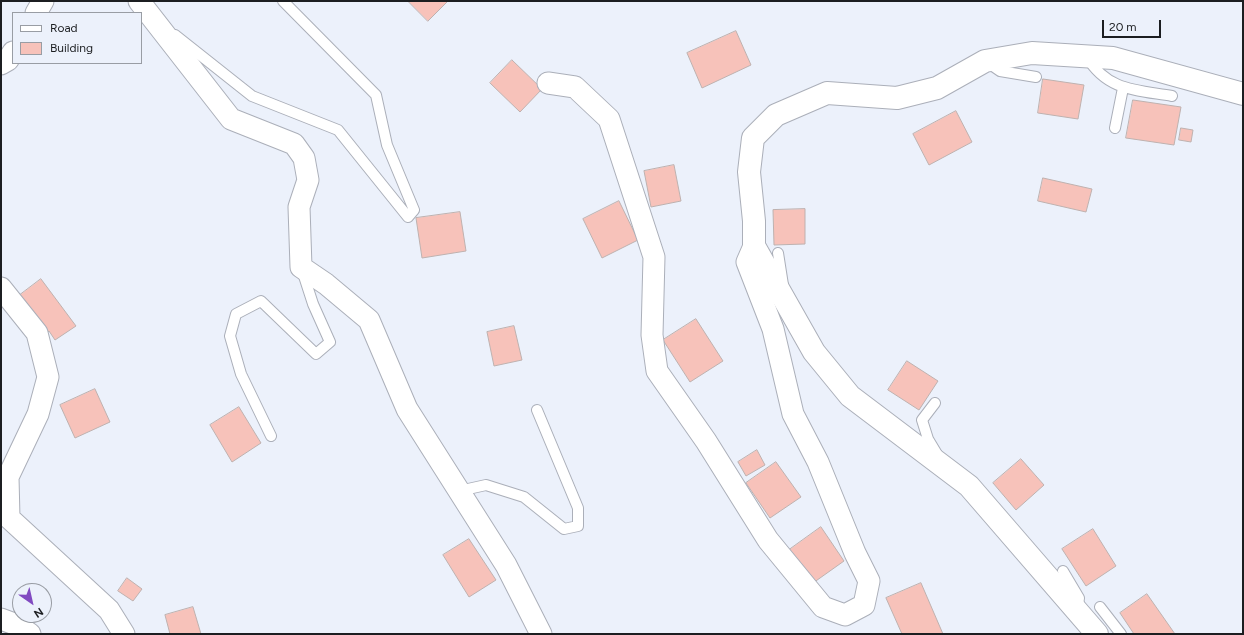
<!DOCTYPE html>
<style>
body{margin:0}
#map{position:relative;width:1244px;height:635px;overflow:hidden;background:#ecf1fb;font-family:Figtree,sans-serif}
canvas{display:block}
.frame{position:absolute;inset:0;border:2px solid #1c1e21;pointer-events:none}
.legend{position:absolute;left:12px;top:12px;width:130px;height:52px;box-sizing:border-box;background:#ecf1fb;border:1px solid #999da4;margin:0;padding:5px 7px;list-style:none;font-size:12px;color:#1c1e21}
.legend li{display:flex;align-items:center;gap:8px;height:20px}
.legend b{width:20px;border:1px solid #999da4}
.north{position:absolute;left:12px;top:583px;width:40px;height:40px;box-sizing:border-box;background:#ecf1fb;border:1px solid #999da4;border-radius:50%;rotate:146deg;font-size:11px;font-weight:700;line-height:16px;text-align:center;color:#1c1e21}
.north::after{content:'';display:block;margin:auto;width:14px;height:18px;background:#814ac1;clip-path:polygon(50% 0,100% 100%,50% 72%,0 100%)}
.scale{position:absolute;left:1102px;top:20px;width:59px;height:18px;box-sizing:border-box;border:2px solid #1c1e21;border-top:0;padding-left:5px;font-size:12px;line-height:14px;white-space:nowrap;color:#1c1e21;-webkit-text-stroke:3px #ecf1fb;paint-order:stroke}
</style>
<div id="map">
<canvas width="1244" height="635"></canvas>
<div class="frame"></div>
<ul class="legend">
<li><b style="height:5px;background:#fff"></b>Road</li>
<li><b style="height:11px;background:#f7c2ba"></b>Building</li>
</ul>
<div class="north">N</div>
<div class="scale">20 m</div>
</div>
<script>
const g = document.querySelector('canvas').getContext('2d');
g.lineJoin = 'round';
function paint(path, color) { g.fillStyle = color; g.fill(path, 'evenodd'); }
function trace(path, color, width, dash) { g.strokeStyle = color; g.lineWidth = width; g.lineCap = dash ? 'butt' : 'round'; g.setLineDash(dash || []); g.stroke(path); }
const building = new Path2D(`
 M408,1H448L428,21Z
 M736,31L751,65L702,88L687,53Z
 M512,60L542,89L520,112L490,83Z
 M1043,79L1084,85L1078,119L1038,113Z
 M1133,100L1181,107L1174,145L1126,138Z
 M956,111L972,142L929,165L913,134Z
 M1181,128L1193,130L1191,142L1179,140Z
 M674,165L681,201L651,207L644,171Z
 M1043,178L1092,189L1086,212L1038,201Z
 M619,201L638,240L602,258L583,219Z
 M805,209V244L774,245L773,210Z
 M460,212L466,251L422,258L416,218Z
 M41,279L76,326L55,340L49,331L44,335L16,298Z
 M696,319L723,361L690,382L663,340Z
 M514,326L522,360L494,366L487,332Z
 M907,361L938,381L919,410L888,390Z
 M95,389L110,422L75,438L60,405Z
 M239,407L261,443L232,462L210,425Z
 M757,450L765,465L746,476L738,462Z
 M1021,459L1044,485L1016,510L993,483Z
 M776,462L801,497L770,518L746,483Z
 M821,527L844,561L813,583L789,550Z
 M1093,529L1116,566L1086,586L1062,549Z
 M469,539L496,580L469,597L443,555Z
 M127,578L142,589L133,601L118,591Z
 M921,583L943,634H902L886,598Z
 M1147,594L1175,634H1134L1120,613Z
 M193,607L201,634H170L165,615Z`);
paint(building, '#f7c2ba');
trace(building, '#beb1af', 1);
const service = new Path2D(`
 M175,35L252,96L338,130L408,217L414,210L387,145L376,95L283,1
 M1087,57C1107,91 1137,90 1172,96
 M987,62L1000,71L1036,77
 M1115,128L1123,88
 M778,253L783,285
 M935,403L922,420L928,439L937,454
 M271,436L241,374L230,336L236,314L261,301L316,354L330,342L313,304L302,270
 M459,491L486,485L524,497L564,529L578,526V508L537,410
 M1063,571L1079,598L1078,605
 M1100,607L1121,634`);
const minor = new Path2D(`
 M139,1L231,119L294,144L304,158L308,180L299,207L301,267L326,284L369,320L407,409L506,565L541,634
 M36,13L43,1
 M1,64L8,60L13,52
 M548,83L575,87L609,119L654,257L652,335L657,371L706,441L768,540L823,607L845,615L864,605L869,581L855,553L818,462L793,414L773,329L747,262L754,246
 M1,288L37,333L48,377L38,414L8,477L9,518L109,610L124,634
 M1,619L17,625L30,634`);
const tertiary = new Path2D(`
 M1097,634L969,486L850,396L814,352L754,246V221L749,172L753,138L776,115L827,93L897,98L937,88L985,61L1032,53L1113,58L1243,94`);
trace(service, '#abafb9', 12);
trace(minor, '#abafb9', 23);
trace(tertiary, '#abafb9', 24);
trace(service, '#fff', 10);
trace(minor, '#fff', 21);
trace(tertiary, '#fff', 22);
</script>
